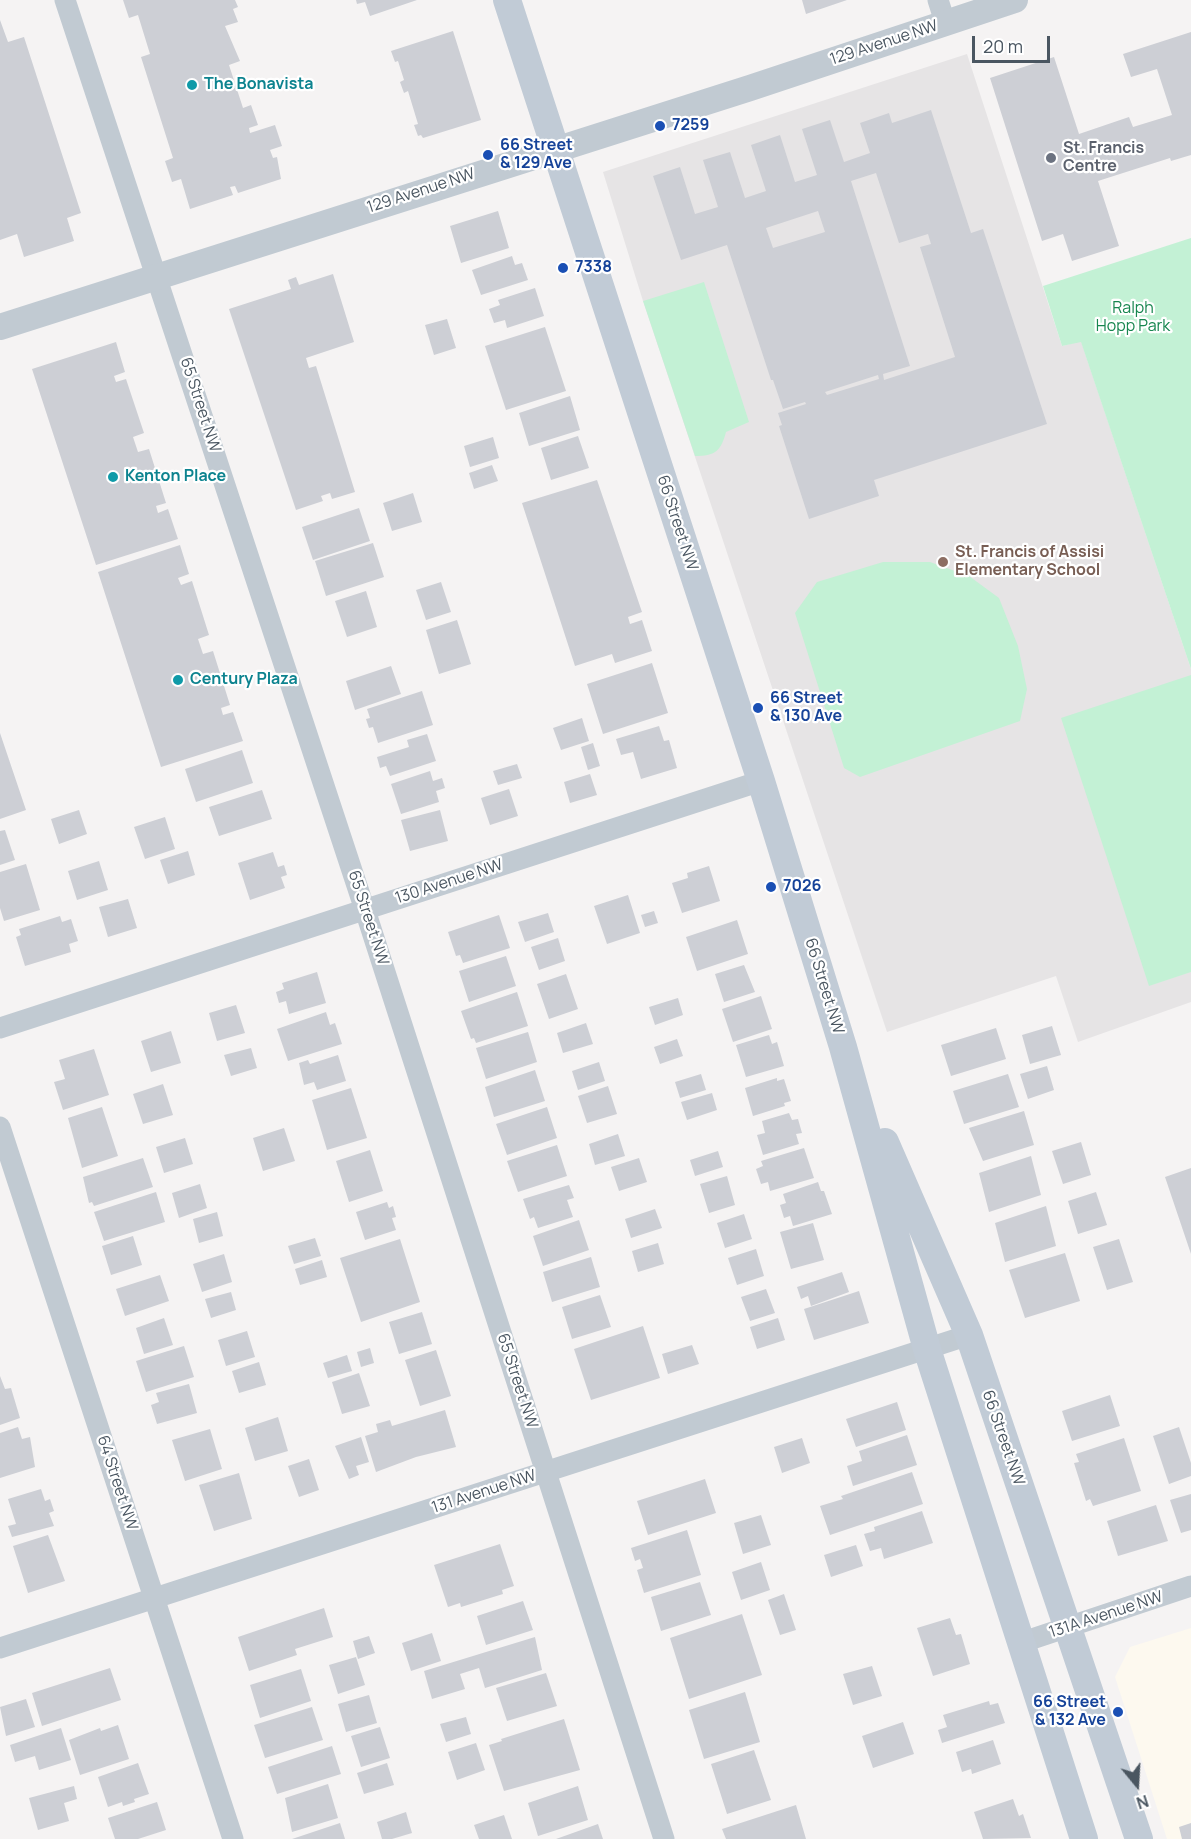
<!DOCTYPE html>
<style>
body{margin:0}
#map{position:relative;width:1191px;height:1839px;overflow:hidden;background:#f5f3f3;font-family:Manrope,sans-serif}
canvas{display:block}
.north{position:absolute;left:1107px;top:1755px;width:60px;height:60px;-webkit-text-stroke:4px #fff;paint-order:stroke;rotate:162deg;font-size:16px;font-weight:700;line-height:24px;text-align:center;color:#4a5661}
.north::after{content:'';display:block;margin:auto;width:21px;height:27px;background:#4a5661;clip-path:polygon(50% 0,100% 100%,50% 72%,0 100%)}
.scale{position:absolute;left:972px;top:36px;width:78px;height:27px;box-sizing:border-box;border:3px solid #4a5661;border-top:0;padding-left:8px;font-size:18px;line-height:21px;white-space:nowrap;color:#4a5661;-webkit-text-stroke:4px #fff;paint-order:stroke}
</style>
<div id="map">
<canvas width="1191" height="1839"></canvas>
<div class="north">N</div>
<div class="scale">20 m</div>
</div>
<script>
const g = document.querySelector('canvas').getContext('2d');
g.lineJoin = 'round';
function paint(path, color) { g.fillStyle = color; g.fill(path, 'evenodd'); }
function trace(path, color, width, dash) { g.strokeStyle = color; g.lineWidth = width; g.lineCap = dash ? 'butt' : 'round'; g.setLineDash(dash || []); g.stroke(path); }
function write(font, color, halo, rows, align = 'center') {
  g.font = font + ' Manrope,sans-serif'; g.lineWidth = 4.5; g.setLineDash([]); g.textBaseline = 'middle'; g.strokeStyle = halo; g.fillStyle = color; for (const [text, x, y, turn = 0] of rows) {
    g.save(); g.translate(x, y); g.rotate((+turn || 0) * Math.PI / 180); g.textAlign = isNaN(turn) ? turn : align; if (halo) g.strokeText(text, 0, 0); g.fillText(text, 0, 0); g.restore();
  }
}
paint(new Path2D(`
 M1191,1628V1839H1167L1115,1677L1130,1647Z`), '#fdf9ef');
paint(new Path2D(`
 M967,54L1062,346L1081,341L1191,669V1002L1078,1042L1056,976L887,1032L643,301L603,172Z`), '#e6e4e5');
paint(new Path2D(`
 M1191,238V669L1081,342L1062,346L1043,286Z
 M704,282L749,422L726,432C721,451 715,456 695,456L643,301Z
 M883,562H930L969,576L999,598L1018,646L1027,689L1020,721L860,777L844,768L795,613L817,582Z
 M1191,675V972L1149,986L1061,718Z`), '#c3f1d5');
paint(new Path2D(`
 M123,0H235L238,7L233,9L238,22L225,26L240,61L229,65L243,108L251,105L258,125L249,128L250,133L275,125L282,146L270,150L273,158L277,157L281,179L238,193L235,186L230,187L233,195L190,209L181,179L172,182L165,161L173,158L141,57L150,54L138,15L129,18Z
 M356,0H417L370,16L365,2L357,4Z
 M802,0H847L806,14Z
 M0,20L8,42L24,37L81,213L67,218L74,241L24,257L17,234L0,240Z
 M453,31L481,120L423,138L421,135L418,136L414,125L418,124L408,91L404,93L400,82L404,80L398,61L395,62L391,51Z
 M1191,32V155L1171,161L1170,158L1098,181L1119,246L1072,261L1063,234L1042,241L990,78L1054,57L1079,134L1129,117L1133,127L1172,115L1157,69L1131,77L1123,54Z
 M931,110L971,233L983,229L1047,424L874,480L879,496L809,519L779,426L782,425L778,413L806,404L805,402L783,409L773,380H771L727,245L681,260L653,176L680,167L695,214L718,207L703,160L730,152L745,198L766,191L751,145L780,135L795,182L817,175L802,129L830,120L844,162L870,153L860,123L889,113L892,123ZM876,173L899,243L928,234L931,244L920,247L955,357L884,380L883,374L910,366L851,181ZM818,211L825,232L773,248L766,228ZM878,375L879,379L827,395L825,392Z
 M498,211L509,248L461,263L450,226Z
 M512,256L515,265L522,263L528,280L481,295L472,270Z
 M333,274L354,342L306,358L309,368L316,366L355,492L332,499L330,493L321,496L323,501L296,510L229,309L291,289L288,280L296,277L299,285Z
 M535,288L544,316L507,328L505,320L494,323L489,309L500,305L498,300Z
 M447,319L456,348L434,355L425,325Z
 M545,327L566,391L506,410L485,346Z
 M116,342L125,372L114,376L116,382L126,379L144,433L133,437L138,452L149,449L166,503L156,506L158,513L168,509L178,539L96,565L32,369Z
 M570,396L580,430L529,446L519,413Z
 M578,436L589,468L551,480L541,448Z
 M493,437L499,458L470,467L464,446Z
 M492,465L498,481L474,489L469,473Z
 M597,480L642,612L628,617L630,624L642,620L652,651L615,663L612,654L575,666L522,503Z
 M413,493L422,522L392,531L383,503Z
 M359,508L370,541L313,560L302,527Z
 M373,543L384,577L326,596L315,561Z
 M180,545L189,574L178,578L181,585L192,581L209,635L198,639L203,654L213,651L230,705L221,708L223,715L233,712L243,741L161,767L98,572Z
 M441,582L451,612L426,620L416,590Z
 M366,591L377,627L347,637L335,601Z
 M457,620L471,664L439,674L426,630Z
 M652,663L668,713L603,734L587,684Z
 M391,666L401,694L355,710L346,681Z
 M422,691L433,725L378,743L373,727L369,728L366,719L370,718L367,709Z
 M582,718L589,741L561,750L553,728Z
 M659,726L664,741L669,740L677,768L641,779L633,752L621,755L616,739Z
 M0,733L26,810L0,819Z
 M427,734L436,761L390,776L386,766L380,768L377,757L409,747L407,740Z
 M593,743L600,766L588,770L581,747Z
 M242,750L253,783L196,802L185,769Z
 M517,764L522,778L498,785L493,771Z
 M430,771L433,781L442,778L445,788L436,791L439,802L401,814L391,784Z
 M590,774L597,795L570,803L564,782Z
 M509,789L518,816L490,825L481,798Z
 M262,790L272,819L219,836L209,807Z
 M79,810L87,834L59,844L51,819Z
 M440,810L448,841L410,851L401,820Z
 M165,817L175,849L145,859L134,827Z
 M5,830L15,860L0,865V831Z
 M188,851L195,875L168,884L160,860Z
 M273,852L278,867L284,865L287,875L281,877L285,888L250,900L238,863Z
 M99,861L108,890L77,900L68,871Z
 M26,864L40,910L4,921L0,908V872Z
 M709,866L720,901L682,913L672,883L688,878L687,873Z
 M628,895L640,933L607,944L594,906Z
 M128,899L137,928L108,937L99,907Z
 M654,911L658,923L645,927L641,915Z
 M548,913L554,932L525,942L518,922Z
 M499,915L510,948L463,963L460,955L456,956L448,932Z
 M60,916L62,922L71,919L78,941L69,944L71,952L25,966L16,937L21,935L19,929Z
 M737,920L748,954L697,971L686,937Z
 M558,938L565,961L539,970L531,947Z
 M506,956L516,986L469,1002L459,971Z
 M744,965L755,992L724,1002L715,974Z
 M317,972L326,1003L289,1014L286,1001L279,1003L276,992L284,989L282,983Z
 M566,974L578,1009L549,1019L537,984Z
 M517,992L528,1026L476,1043L474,1038L471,1039L461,1011Z
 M761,996L772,1029L733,1042L722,1009Z
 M678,998L683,1015L655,1025L649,1007Z
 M236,1005L245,1033L217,1041L209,1013Z
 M326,1012L330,1025L335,1023L342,1044L288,1061L277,1029Z
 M586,1023L593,1044L563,1053L557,1033Z
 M1052,1026L1061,1055L1030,1064L1022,1035Z
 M996,1028L1006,1059L951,1076L941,1045Z
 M171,1031L181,1063L151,1072L141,1041Z
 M528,1032L537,1062L486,1079L476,1048Z
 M769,1035L772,1044L777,1042L784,1066L746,1077L736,1045Z
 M677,1039L683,1056L660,1064L654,1047Z
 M251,1048L257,1068L231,1076L224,1055Z
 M94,1049L109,1095L63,1110L54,1082L65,1079L59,1060Z
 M338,1055L346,1081L317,1090L314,1082L304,1085L299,1063L308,1060L310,1064Z
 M599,1062L605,1081L578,1090L572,1071Z
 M1047,1066L1054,1090L1028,1099L1020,1074Z
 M535,1070L545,1101L494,1117L485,1087Z
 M701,1074L706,1090L680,1098L675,1082Z
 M1008,1074L1019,1107L964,1124L953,1091Z
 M777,1078V1081L784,1079L791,1101L784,1103L785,1106L753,1116L745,1088Z
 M163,1084L173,1115L143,1124L133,1094Z
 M608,1086L617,1114L587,1123L578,1096Z
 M351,1088L367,1138L327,1150L312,1100Z
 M712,1093L717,1110L687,1120L681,1102Z
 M102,1107L118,1156L82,1168L68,1118Z
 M547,1107L557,1138L507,1155L496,1124Z
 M1024,1111L1034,1145L983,1161L969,1128Z
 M789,1113L792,1120L798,1119L802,1133L796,1134L799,1144L763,1155L757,1135L765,1133L762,1121Z
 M284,1128L295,1161L263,1171L253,1138Z
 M618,1134L625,1156L595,1165L589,1144Z
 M185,1138L193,1164L164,1173L156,1147Z
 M1081,1142L1091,1175L1063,1184L1052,1151Z
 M557,1145L567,1176L518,1192L507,1161Z
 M804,1148L814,1178L770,1191L768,1182L761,1184L756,1169L763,1166L761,1161Z
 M370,1150L383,1191L349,1202L336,1161Z
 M718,1151L723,1167L695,1176L690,1160Z
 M1031,1156L1041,1195L989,1212L979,1173Z
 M143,1158L153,1187L94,1206L92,1202L89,1203L83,1177Z
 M639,1158L647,1182L619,1191L611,1167Z
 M1191,1168V1254L1165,1177Z
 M727,1176L735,1205L709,1213L700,1184Z
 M818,1182L821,1191H824L832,1214L793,1226L790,1216L784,1218L780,1205L786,1203L783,1194Z
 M200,1184L207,1208L179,1218L172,1193Z
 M569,1185L574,1198L567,1200L573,1217L538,1228L534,1217L530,1219L523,1199Z
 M156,1192L165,1222L104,1241L94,1212Z
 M1096,1192L1107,1225L1078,1234L1068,1201Z
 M387,1202L389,1208L393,1206L396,1217L392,1218L396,1230L365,1240L356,1212Z
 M1046,1206L1056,1246L1005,1262L995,1223Z
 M655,1209L662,1228L631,1238L625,1219Z
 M217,1212L223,1236L199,1243L193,1219Z
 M744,1214L752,1239L725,1248L717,1223Z
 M579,1220L589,1250L543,1266L533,1236Z
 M813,1223L824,1260L791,1269L780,1232Z
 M133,1236L142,1265L111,1275L102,1246Z
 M315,1238L321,1256L294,1264L288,1246Z
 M400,1239L420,1302L361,1322L340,1258Z
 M1119,1239L1133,1282L1107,1290L1093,1247Z
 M658,1243L664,1264L638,1272L632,1251Z
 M756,1249L764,1276L737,1285L728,1258Z
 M1065,1253L1080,1301L1025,1318L1009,1270Z
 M224,1254L232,1282L202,1292L193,1264Z
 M591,1257L600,1287L552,1302L543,1272Z
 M322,1260L327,1277L300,1285L295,1269Z
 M842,1272L849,1292L811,1306L808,1296L801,1299L797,1287Z
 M160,1275L169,1301L125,1316L116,1289Z
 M766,1289L775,1313L750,1321L741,1297Z
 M859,1291L869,1323L814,1340L804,1309Z
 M231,1292L236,1310L211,1318L205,1299Z
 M600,1295L611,1327L572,1339L562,1307Z
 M422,1312L432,1344L399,1354L389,1322Z
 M164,1318L173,1345L144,1354L136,1328Z
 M778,1318L785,1340L757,1349L750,1327Z
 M643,1326L660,1378L591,1400L574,1349Z
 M247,1331L255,1357L226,1366L218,1340Z
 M692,1345L699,1364L668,1374L662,1354Z
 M184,1346L194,1377L146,1392L136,1361Z
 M370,1348L374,1363L361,1367L357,1352Z
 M436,1350L451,1396L420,1406L405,1360Z
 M347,1355L352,1371L328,1378L323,1363Z
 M259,1362L266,1385L239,1393L232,1371Z
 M359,1373L370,1406L342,1414L332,1382Z
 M0,1376L5,1389L11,1388L20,1418L0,1425Z
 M189,1384L197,1413L157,1424L151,1405L159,1402L156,1393Z
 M1110,1395L1120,1426L1072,1441L1062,1411Z
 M897,1402L906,1430L856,1447L846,1419Z
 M445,1410L456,1447L416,1457L376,1472L365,1436L378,1432L376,1424L390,1420L392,1426Z
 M278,1417L288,1451L255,1461L245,1428Z
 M18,1427L22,1439L30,1437L35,1467L0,1478V1433Z
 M1179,1427L1191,1463V1476L1169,1484L1153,1436Z
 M210,1429L222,1469L185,1481L172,1440Z
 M907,1435L917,1465L853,1486L847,1466L862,1461L859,1451Z
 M361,1437L369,1462L356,1466L359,1475L349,1479L335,1446Z
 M802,1438L810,1463L782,1473L774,1447Z
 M1124,1438L1141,1491L1093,1506L1090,1499L1086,1501L1074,1463L1079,1462L1076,1454Z
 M309,1459L319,1490L299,1497L288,1466Z
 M912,1472L923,1504L830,1535L820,1506L843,1499L841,1496Z
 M239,1473L252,1519L214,1531L199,1485Z
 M705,1479L716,1513L648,1535L637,1501Z
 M41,1489L45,1501L50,1499L54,1511L49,1513L54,1526L12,1537L8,1526L16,1524L8,1499Z
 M1191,1494V1530L1181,1533L1170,1500Z
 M1156,1505L1168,1541L1118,1556L1107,1521Z
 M922,1511L933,1543L884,1559L881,1548L870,1551L864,1534L875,1531L874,1527Z
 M761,1515L771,1545L743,1554L734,1523Z
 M687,1530L701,1575L644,1593L637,1570L643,1568L640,1559L635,1561L631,1548Z
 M48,1535L65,1581L28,1593L13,1546Z
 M500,1544L514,1586L502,1590L503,1594L461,1607L460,1603L448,1607L434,1565Z
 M856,1545L863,1566L831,1577L824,1555Z
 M761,1562L770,1590L741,1600L732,1572Z
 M700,1582L711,1615L661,1631L651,1597Z
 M784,1594L796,1630L780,1635L768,1600Z
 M523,1601L533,1630L486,1645L477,1616Z
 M324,1608L333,1637L295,1649L297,1655L249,1671L238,1637Z
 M742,1614L762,1675L689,1699L670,1638Z
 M950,1618L956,1635L961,1634L970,1664L933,1676L917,1628Z
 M432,1633L441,1661L411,1671L402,1643Z
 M369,1636L375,1653L358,1659L353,1641Z
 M535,1637L542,1670L485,1688L479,1668L460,1674L465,1689L432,1699L424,1671Z
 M356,1657L365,1685L338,1694L329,1665Z
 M872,1666L882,1696L853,1705L843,1674Z
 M110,1668L121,1700L42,1726L32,1693Z
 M301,1669L311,1701L260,1718L250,1685Z
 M546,1673L557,1706L507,1721L496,1688Z
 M745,1692L760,1742L704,1759L689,1710Z
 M369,1695L377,1723L346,1732L338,1704Z
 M26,1699L35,1727L6,1736L0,1707Z
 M989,1701L990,1705L998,1703L1005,1723L942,1743L938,1730L947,1727L943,1715Z
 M312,1707L323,1740L265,1758L254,1725Z
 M466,1717L471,1734L446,1742L440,1724Z
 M564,1719L580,1770L504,1791L489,1745L502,1741L501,1739Z
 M903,1722L914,1754L873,1768L862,1736Z
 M118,1725L129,1759L80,1775L69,1740L100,1728L101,1731Z
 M380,1727L390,1758L361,1767L351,1736Z
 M61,1728L71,1760L39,1770L35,1756L15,1762L10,1745Z
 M993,1740L1001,1764L972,1774L971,1769L962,1772L956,1752Z
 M476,1743L485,1770L457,1780L448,1752Z
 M332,1746L341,1774L277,1794L268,1767Z
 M754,1750L771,1800L727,1814L711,1764Z
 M138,1763L149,1794L134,1799L135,1802L123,1806L122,1802L108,1807L98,1777Z
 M387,1763L394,1785L364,1794L357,1773Z
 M328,1784L338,1818L292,1832L285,1798Z
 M74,1786L77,1799L64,1803L69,1821L38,1830L29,1798Z
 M578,1786L588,1820L538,1836L528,1803Z
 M1013,1799L1019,1816L1023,1814L1031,1838L983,1839L974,1812Z
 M157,1802L166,1830L138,1839H115L108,1818Z
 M796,1805L806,1839H726L722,1829Z
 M406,1812L412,1833L392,1839H382L377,1822Z
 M504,1815L512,1839H479L474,1825Z
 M340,1823L345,1839H292Z
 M1191,1823V1839H1182L1179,1827Z
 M598,1824L603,1839H556Z`), '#cdcfd5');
trace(new Path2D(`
 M65,0L365,910L664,1839
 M938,0L945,22
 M0,1028L761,781
 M0,1127L233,1839
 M1020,1643L1191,1586
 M0,1648L969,1335`), '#c1cad2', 21);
trace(new Path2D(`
 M0,327L750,88L1015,0`), '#c1cad2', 26);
trace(new Path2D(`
 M507,0L761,781L843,1047L927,1349L1084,1839
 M885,1142L969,1335L1139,1839`), '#c1cbd6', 28);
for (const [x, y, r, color] of [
 [192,85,6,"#0f9aa8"],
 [660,126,6,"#1a4fb4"],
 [488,155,6,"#1a4fb4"],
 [1051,158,6,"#6b7280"],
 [563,268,6,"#1a4fb4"],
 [113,477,6,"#0f9aa8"],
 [943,562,6,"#8d6e63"],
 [178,680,6,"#0f9aa8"],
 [758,708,6,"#1a4fb4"],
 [771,887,6,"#1a4fb4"],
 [1118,1712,6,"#1a4fb4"]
]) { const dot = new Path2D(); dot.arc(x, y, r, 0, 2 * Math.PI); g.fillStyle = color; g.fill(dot); trace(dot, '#fff', 2); }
write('16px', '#4a5661', '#fff', [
 ["129 Avenue NW",884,43,-18],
 ["129 Avenue NW",421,191,-18],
 ["65 Street NW",200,405,72],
 ["66 Street NW",677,523,72],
 ["130 Avenue NW",449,882,-18],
 ["65 Street NW",368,918,72],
 ["66 Street NW",824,986,73],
 ["65 Street NW",517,1381,72],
 ["66 Street NW",1003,1438,71],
 ["64 Street NW",117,1483,72],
 ["131 Avenue NW",484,1492,-18],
 ["131A Avenue NW",1106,1615,-18]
]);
write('bold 16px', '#0d838f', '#fff', [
 ["The Bonavista",204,85],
 ["Kenton Place",125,477],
 ["Century Plaza",190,680]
], 'left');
write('bold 16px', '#164399', '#fff', [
 ["7259",672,126],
 ["66 Street",500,146],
 ["& 129 Ave",500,164],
 ["7338",575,268],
 ["66 Street",770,699],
 ["& 130 Ave",770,717],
 ["7026",783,887],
 ["66 Street",1106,1703,"right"],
 ["& 132 Ave",1106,1721,"right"]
], 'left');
write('bold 16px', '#5b616d', '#fff', [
 ["St. Francis",1063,149],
 ["Centre",1063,167]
], 'left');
write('16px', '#17864f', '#fff', [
 ["Ralph",1133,309],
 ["Hopp Park",1133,327]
]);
write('bold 16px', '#785e54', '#fff', [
 ["St. Francis of Assisi",955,553],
 ["Elementary School",955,571]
], 'left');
</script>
